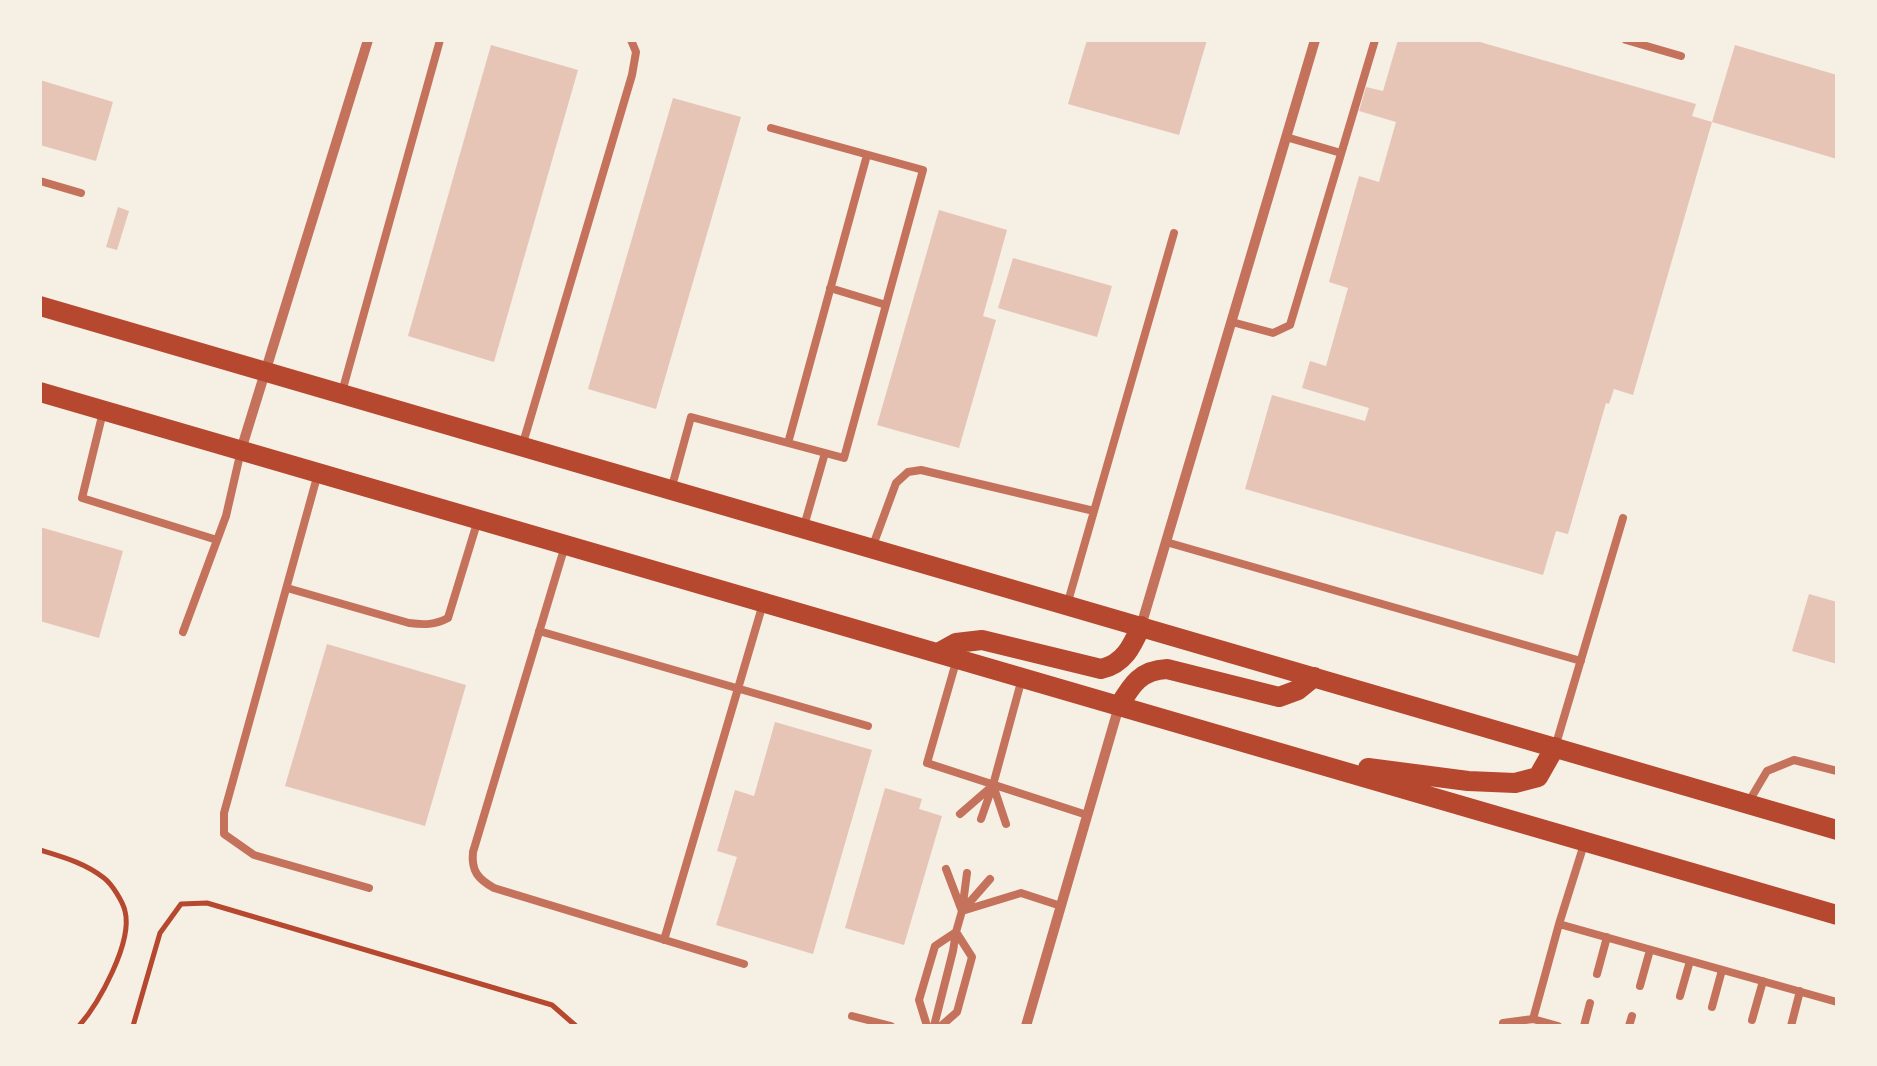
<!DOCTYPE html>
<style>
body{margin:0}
#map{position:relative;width:1877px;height:1066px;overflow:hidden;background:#f6efe4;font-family:"PT Sans",sans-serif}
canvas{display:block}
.frame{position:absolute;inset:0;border:42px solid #f6efe4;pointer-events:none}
</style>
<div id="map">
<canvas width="1877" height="1066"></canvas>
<div class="frame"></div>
</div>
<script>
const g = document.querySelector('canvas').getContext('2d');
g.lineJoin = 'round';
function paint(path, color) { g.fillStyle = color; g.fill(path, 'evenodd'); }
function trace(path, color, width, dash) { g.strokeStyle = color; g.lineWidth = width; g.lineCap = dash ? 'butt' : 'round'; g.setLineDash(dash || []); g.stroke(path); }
paint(new Path2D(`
 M1087,40H1207L1179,135L1068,104Z
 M1398,40H1473L1696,104L1692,116L1712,122L1735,45L1837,75V159L1712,122L1633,395L1614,389L1609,404L1606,403L1568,534L1556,531L1543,575L1245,489L1272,395L1365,421L1369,408L1302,388L1310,361L1326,366L1348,288L1329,282L1359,176L1379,182L1396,122L1359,111L1366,87L1383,91Z
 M491,45L578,70L494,362L408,336Z
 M40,80L113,102L96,161L40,145Z
 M673,98L741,117L656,409L588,389Z
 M118,207L129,211L117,250L106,247Z
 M939,210L1007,230L983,316L996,320L959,448L877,425Z
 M1013,258L1112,286L1097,337L998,308Z
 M40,527L123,551L99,638L40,621Z
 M1809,594L1837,602V664L1792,651Z
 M327,644L466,685L425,826L285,786Z
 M775,722L872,750L813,954L716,925L737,857L717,851L735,790L754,796Z
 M885,788L922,799L919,809L942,816L904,945L845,928Z`), '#e6c5b7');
trace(new Path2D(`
 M40,850C63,857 85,863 104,878C112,884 123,902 125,911C133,942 99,1003 79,1026
 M133,1026L160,933L181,904L207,903L552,1005L576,1026`), '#b5482f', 5);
trace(new Path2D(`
 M1626,40L1681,56
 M1286,137L1341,153
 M40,181L81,193
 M830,288L886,305
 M1232,322L1273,333L1290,325L1375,40
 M342,392L440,40
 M103,412L82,498L217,540
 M523,443L632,75L636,52L631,40
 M788,443L867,155
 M317,477L224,813V834L254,855L369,888
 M671,490L691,417L844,458L923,170L771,128
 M804,526L825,453
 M1166,542L1581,661
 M872,548L896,483L908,472L921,470L1094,511
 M564,549L473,852C471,871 478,879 494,888L744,964
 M287,588L409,623C424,625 435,625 448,618L477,523
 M1067,605L1174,233
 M539,631L868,726
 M183,632L226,516L240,455
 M956,662L927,763L1087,815
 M1556,744L1623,518
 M993,785L1006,824
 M1748,803L1767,771L1794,760L1837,771
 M960,814L990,788
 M981,819L993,785L1021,682
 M1585,841L1559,924L1837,1002
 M967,873L962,911L990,879
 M962,911L1021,893L1061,906
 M664,940L762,607
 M1597,974L1607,937
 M1640,986L1650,950
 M1680,996L1690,961
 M1712,1007L1722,970
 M852,1016L891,1026
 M1752,1020L1763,981
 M927,1026L919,1000L935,946L956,932
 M934,1026L953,951L956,932
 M941,1026L957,1012L972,957L956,932L962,911L946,869
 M1503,1026V1023L1533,1019
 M1558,1026L1533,1019L1559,924
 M1584,1026L1590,1003
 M1629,1026L1632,1016
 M1791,1026L1800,991`), '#c5725c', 8);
trace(new Path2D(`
 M241,450L368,40
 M1141,626L1315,40
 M1026,1026L1119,706`), '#c5725c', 10);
trace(new Path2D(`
 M40,306L1837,830
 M40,392L1837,915
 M938,653L956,643L982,640L1101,669C1124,664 1132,646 1141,626
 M1119,706C1132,684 1141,670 1167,669L1279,697L1298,690L1314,677
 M1368,768L1468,781L1515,783L1538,777L1555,747`), '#b5482f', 20);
</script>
